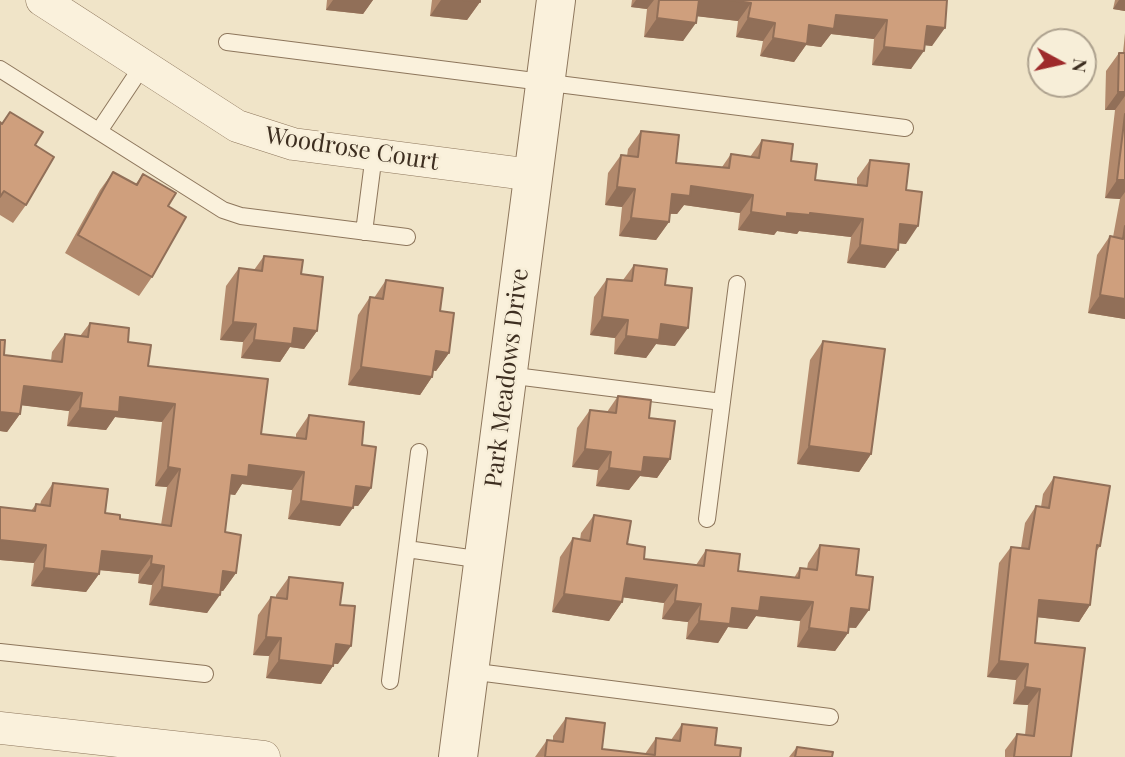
<!DOCTYPE html>
<style>
body{margin:0}
#map{position:relative;width:1125px;height:757px;overflow:hidden;background:#f0e4c8;font-family:"Playfair Display",serif}
canvas{display:block}
.north{position:absolute;left:1027px;top:28px;width:70px;height:70px;box-sizing:border-box;background:#f7eed8;border:2px solid #ada18e;border-radius:50%;rotate:98deg;font-size:19px;font-weight:700;line-height:28px;text-align:center;color:#3d2e20}
.north::after{content:'';display:block;margin:auto;width:24px;height:32px;background:#9e2a2b;clip-path:polygon(50% 0,100% 100%,50% 72%,0 100%)}
</style>
<div id="map">
<canvas width="1125" height="757"></canvas>
<div class="north">N</div>
</div>
<script>
const g = document.querySelector('canvas').getContext('2d');
g.lineJoin = 'round';
function trace(path, color, width, dash) { g.strokeStyle = color; g.lineWidth = width; g.lineCap = dash ? 'butt' : 'round'; g.setLineDash(dash || []); g.stroke(path); }
function paint(path, color) { g.fillStyle = color; g.fill(path, 'evenodd'); }
function write(font, color, halo, rows, align = 'center') {
  g.font = font + ' "Playfair Display",serif'; g.lineWidth = 5; g.setLineDash([]); g.textBaseline = 'middle'; g.strokeStyle = halo; g.fillStyle = color; for (const [text, x, y, turn = 0] of rows) {
    g.save(); g.translate(x, y); g.rotate((+turn || 0) * Math.PI / 180); g.textAlign = isNaN(turn) ? turn : align; if (halo) g.strokeText(text, 0, 0); g.fillText(text, 0, 0); g.restore();
  }
}
const service = new Path2D(`
 M227,42L905,128
 M0,69L223,210L241,216L407,237
 M99,131L143,65
 M364,232L374,154
 M507,375L722,402
 M707,519L737,284
 M407,549L483,560
 M0,652L205,674
 M469,671L830,717
 M390,681L419,452`);
const minor = new Path2D(`
 M42,0L237,126L293,144L533,175
 M0,728L264,757`);
const tertiary = new Path2D(`
 M458,757L556,0`);
trace(service, '#8d765c', 18);
trace(minor, '#8d765c', 33);
trace(tertiary, '#8d765c', 40);
trace(service, '#faf1dc', 16);
trace(minor, '#faf1dc', 32);
trace(tertiary, '#faf1dc', 38);
paint(new Path2D(`
 M327,0H373L363,14L326,10Z
 M432,0H480V2L467,20L430,16Z
 M632,0H947L932,46L924,45L911,69L872,65L874,39L831,34L821,47L806,45L794,62L760,56L763,41L736,37L738,21L697,16L683,41L644,37L647,9L631,7Z
 M1115,0H1125V11L1113,9Z
 M1125,33V319L1088,313L1097,255L1110,236L1113,237L1120,199L1105,198L1115,110H1105L1106,71L1119,53H1123Z
 M10,112L35,145L26,205L13,223L0,215V122L2,123Z
 M641,131L676,163L722,167L731,154L750,157L762,140L791,161L815,180L857,185V178L870,160L906,190V244L898,243L885,268L847,263L851,237L799,231L797,234L777,231L774,235L738,230L740,213L684,205L677,214H670L669,222L656,240L619,236L622,207L605,205L608,173L621,155L627,156L628,149Z
 M113,172L135,185L143,174L168,206L152,277L139,296L65,253L100,190Z
 M264,256L301,274L317,331L304,349L290,347L280,362L241,358L243,342L220,340L226,286L239,268L254,270Z
 M634,265L665,285L675,346L656,344L646,358L614,354L615,338L590,335L594,297L607,279L623,280Z
 M386,280L440,311L449,353L436,371L433,370L432,377L420,395L348,385L358,315L370,297L374,298Z
 M90,323L128,342L148,366L261,434L296,437V434L309,415L362,445L371,488L358,506H353L340,526L288,519L292,490L242,484L235,495L230,494L225,532L236,573L223,591H220L207,613L149,605L152,585L138,583L139,574L99,570V574L86,592L31,586L34,563L0,560V507L31,511L36,504L40,505L41,501L53,483L105,513L120,519L161,525L167,487L155,486L162,422L115,417L106,430L67,426L69,411L21,405L20,414L7,432L0,431V340L4,355L51,361L52,352L65,334L80,336Z
 M823,341L871,454L859,472L797,464L810,360Z
 M618,396L649,418L670,459L657,478L640,476L629,490L596,486L598,470L572,467L577,428L590,410L607,412Z
 M1054,477L1100,546L1096,552L1090,605L1079,622L1037,617L1035,643L1071,757H1005V750L1017,734L1025,735L1028,705L1013,704L1016,680L987,677L999,563L1011,547L1021,548L1025,523L1036,506L1041,507L1043,494Z
 M594,515L644,559L696,565L706,550L738,571L794,578L800,568L807,569L808,563L820,545L856,575V628H849L848,633L835,651L797,647L800,621L756,616L747,629L728,627L718,643L686,639L688,622L662,619L664,603L622,597V602L609,621L552,612L560,557L573,538L580,540L581,533Z
 M289,577L340,605L338,664H334L321,684L266,678L269,656L253,655L258,615L271,597L276,598V595Z
 M566,718L602,749L645,754L656,738L671,740L682,724L715,745L740,757H535L547,740L553,741V736Z
 M797,747L832,757H789Z`), '#b2896c');
paint(new Path2D(`
 M333,0H373L363,14L326,10Z
 M441,0H463L480,2L467,20L430,16Z
 M636,0H654L647,9L631,7Z
 M696,0H729L751,3L738,21L686,15Z
 M1119,0H1125V11L1113,9Z
 M836,15L887,20L874,39L831,34L821,47L806,45L794,62L760,56L773,38Z
 M657,18L696,23L683,41L644,37Z
 M748,18L775,23L763,41L736,37Z
 M927,26L945,28L932,46L914,44Z
 M884,47L924,51L911,69L872,65Z
 M1118,92H1125V96L1115,110H1105Z
 M1117,180H1125V192L1120,199L1105,198Z
 M691,186L753,195L740,213L684,205L677,214L659,213L672,194Z
 M617,187L635,189L622,207L605,205Z
 M751,212L810,213L863,219L851,237L799,231L797,234L777,231L774,235L738,230Z
 M631,218L669,222L656,240L619,236Z
 M900,224L918,226L906,244L888,242Z
 M860,245L898,250L885,268L847,263Z
 M1100,295L1125,299V319L1088,313Z
 M602,317L628,320L615,338L590,335Z
 M233,322L256,324L243,342L220,340Z
 M661,324L688,328L675,346L656,344L646,358L614,354L626,336Z
 M294,328L317,331L304,349L290,347L280,362L241,358L254,340Z
 M436,351L449,353L436,371L423,369Z
 M361,367L432,377L420,395L348,385Z
 M24,386L82,393L69,411L11,404Z
 M120,397L175,404L162,422L115,417L106,430L67,426L80,408Z
 M0,412L20,414L7,432L0,431Z
 M809,446L871,454L859,472L797,464Z
 M585,449L611,452L598,470L572,467Z
 M644,457L670,459L657,478L640,476L629,490L596,486L609,468Z
 M249,465L304,472L292,490L242,484L235,495L219,493L232,475Z
 M168,467L180,469L167,487L155,486Z
 M356,486L371,488L358,506L343,504Z
 M301,501L353,508L340,526L288,519Z
 M0,540L46,545L34,563L0,560Z
 M102,551L152,556L139,574L89,569Z
 M151,564L164,566L152,585L138,583Z
 M44,568L99,574L86,592L31,586Z
 M223,571L236,573L223,591L210,589Z
 M626,578L677,585L664,603L613,596Z
 M162,587L220,595L207,613L149,605Z
 M564,594L622,602L609,621L552,612Z
 M761,597L813,602L800,621L756,616L747,629L728,627L718,643L686,639L699,621Z
 M1039,600L1090,605L1079,622L1027,616Z
 M675,601L701,604L688,622L662,619Z
 M851,608L869,610L856,628L838,626Z
 M809,628L848,633L835,651L797,647Z
 M266,637L281,638L269,656L253,655Z
 M336,644L351,646L338,664L323,662Z
 M279,660L333,666L321,684L266,678Z
 M999,661L1028,664L1016,680L987,677Z
 M1025,687L1040,689L1028,705L1013,704Z`), '#916f58');
const building = new Path2D(`
 M463,0H480V2Z
 M659,0H699L696,23L657,18Z
 M729,0H947L945,28L927,26L924,51L884,47L887,20L836,15L834,29L809,25L807,44L773,38L775,23L748,18L751,3Z
 M1119,53H1125V92H1118Z
 M10,112L43,132L35,145L54,157L26,205L4,191L0,197V122L2,124Z
 M1125,114V180H1117Z
 M641,131L679,135L676,163L729,168L731,154L759,158L762,140L793,144L791,161L817,164L815,180L867,186L870,160L909,164L906,190L922,192L918,226L900,224L898,250L860,245L863,219L810,213V215L787,213V217L751,212L753,195L691,186L690,196L672,194L669,222L631,218L635,189L617,187L621,155L638,157Z
 M113,172L137,185L143,174L176,193L168,206L186,217L152,277L78,235Z
 M1125,226V299L1100,295L1110,236L1123,239Z
 M264,256L303,260L301,274L323,277L317,331L294,328L292,344L254,340L256,324L233,322L239,268L262,271Z
 M634,265L667,269L665,285L692,288L688,328L661,324L659,340L626,336L628,320L602,317L607,279L632,281Z
 M386,280L443,288L440,311L454,313L449,353L436,351L432,377L361,367L370,297L383,299Z
 M90,323L129,328L128,342L151,345L148,366L268,379L261,434L306,439L309,415L364,422L362,445L376,447L371,488L356,486L353,508L301,501L304,472L249,465L248,477L232,475L225,532L241,535L236,573L223,571L220,595L162,587L164,566L151,564L152,556L102,551L99,574L44,568L46,545L0,540V507L35,511L36,504L50,506L53,483L108,489L105,513L120,515V519L171,526L180,469L168,467L175,404L120,397L119,412L80,408L82,393L24,386L20,414L0,412V340H5L4,355L62,362L65,334L88,337Z
 M823,341L885,349L871,454L809,446Z
 M618,396L651,400L649,418L675,421L670,459L644,457L642,472L609,468L611,452L585,449L590,410L616,413Z
 M1054,477L1110,486L1100,546L1097,545L1090,605L1039,600L1035,643L1085,648L1071,757H1014L1017,734L1034,736L1040,689L1025,687L1028,664L999,661L1011,547L1029,549L1036,506L1049,508Z
 M594,515L631,521L627,544L645,547L644,559L704,566L706,550L740,554L738,571L799,578L800,568L817,570L820,545L859,549L856,575L873,577L869,610L851,608L848,633L809,628L813,602L761,597L759,611L732,608L730,624L699,621L701,604L675,601L677,585L626,578L622,602L564,594L573,538L590,541Z
 M289,577L343,583L340,605L355,606L351,646L336,644L333,666L279,660L281,638L266,637L271,597L287,599Z
 M566,718L605,723L602,749L655,755L656,738L680,741L682,724L717,728L715,745L741,748L740,757H545L547,740L563,742Z
 M797,747L833,752L832,757H795Z`);
paint(building, '#cf9f7d');
trace(building, '#916f58', 2);
write('24px', '#3d2e20', '#f7eed8', [
 ["Woodrose Court",352,149,9],
 ["Park Meadows Drive",507,378,-83]
]);
</script>
